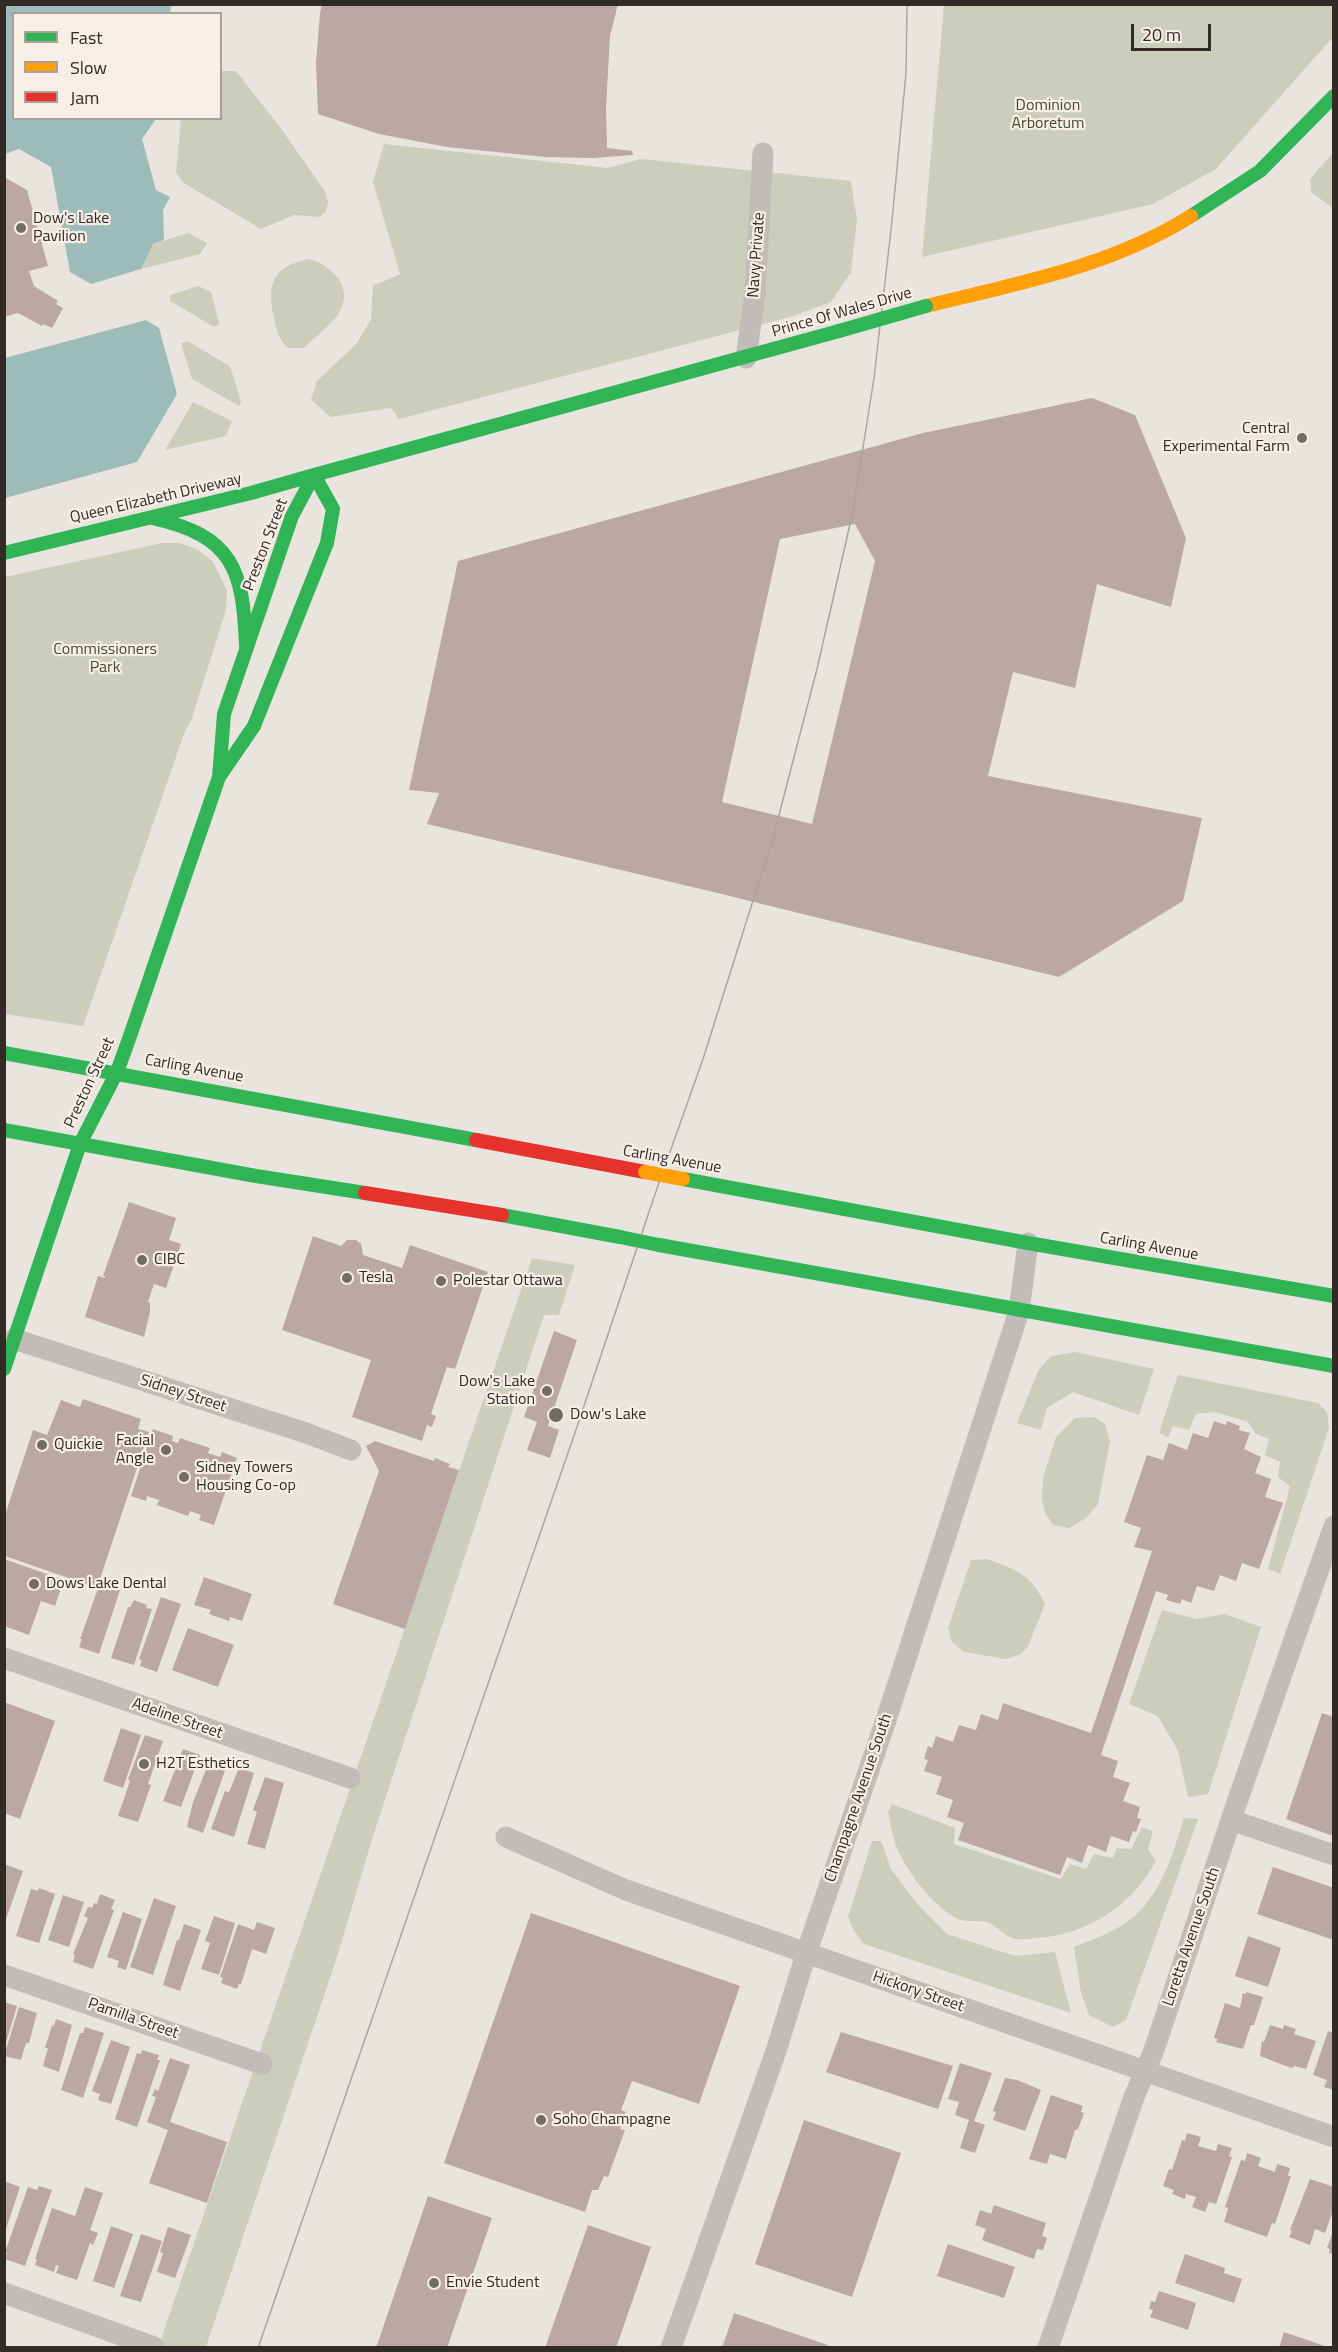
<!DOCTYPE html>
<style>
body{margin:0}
#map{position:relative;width:1338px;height:2352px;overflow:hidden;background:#eae4df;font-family:"Titillium Web",sans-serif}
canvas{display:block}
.frame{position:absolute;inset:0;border:6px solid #322a27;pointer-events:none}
.legend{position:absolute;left:12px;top:12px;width:210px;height:108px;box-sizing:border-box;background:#f7eee5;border:2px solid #a8a099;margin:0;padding:8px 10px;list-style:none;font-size:18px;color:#322a27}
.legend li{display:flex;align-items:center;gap:12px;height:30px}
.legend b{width:30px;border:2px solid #a8a099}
.scale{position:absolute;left:1131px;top:24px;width:80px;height:27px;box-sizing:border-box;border:3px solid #322a27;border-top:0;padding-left:8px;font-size:18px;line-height:21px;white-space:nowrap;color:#322a27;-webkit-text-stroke:4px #f7eee5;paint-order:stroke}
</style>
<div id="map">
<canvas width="1338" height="2352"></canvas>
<div class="frame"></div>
<ul class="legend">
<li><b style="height:8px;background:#30b455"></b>Fast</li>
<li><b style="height:8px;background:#ff9f0a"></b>Slow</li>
<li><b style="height:8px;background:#e5322d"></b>Jam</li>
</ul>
<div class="scale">20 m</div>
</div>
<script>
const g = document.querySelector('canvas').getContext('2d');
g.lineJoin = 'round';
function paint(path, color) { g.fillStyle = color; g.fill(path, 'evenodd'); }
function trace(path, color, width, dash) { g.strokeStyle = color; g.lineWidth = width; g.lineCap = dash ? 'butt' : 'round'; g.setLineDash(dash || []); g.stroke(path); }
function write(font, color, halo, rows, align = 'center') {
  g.font = font + ' "Titillium Web",sans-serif'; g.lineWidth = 4.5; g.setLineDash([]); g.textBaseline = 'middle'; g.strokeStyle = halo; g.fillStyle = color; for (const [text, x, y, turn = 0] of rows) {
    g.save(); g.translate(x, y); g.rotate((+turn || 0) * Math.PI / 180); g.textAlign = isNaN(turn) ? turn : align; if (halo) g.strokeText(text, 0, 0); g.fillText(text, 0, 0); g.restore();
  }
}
paint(new Path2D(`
 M944,5H1333V37L1216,169L1153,204L922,257Z
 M221,71H236L280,127L324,190L328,201L326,212L319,217L294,215L261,229L182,182L176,172L181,119L220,118Z
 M384,144L608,168L641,159L851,181L857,220L851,272L831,302L790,317L399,419L391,408L331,417L311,400L317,381L357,343L371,319L373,285L380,283L400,274L373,182Z
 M1333,153V208L1311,192L1310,179Z
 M188,233L207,243L200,254L141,269L153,244Z
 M309,259C333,266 354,287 339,313C332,324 314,338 304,348H288C278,339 277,331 274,318C266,284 273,266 309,259Z
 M198,286L211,292L219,324L214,327L170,301V295Z
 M187,341L230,366L241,402L239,406L192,379L181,343Z
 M193,402L232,421L226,436L165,450Z
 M162,543H180L198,550L213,562L227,590L226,610L191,721L185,731L83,1026L5,1014V577Z
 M532,1258L575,1265L559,1315H544L373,1836L338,1954L206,2347L158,2348Z
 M1075,1352L1154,1369L1139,1415L1073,1392L1047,1408L1041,1430L1017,1423L1039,1369L1051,1356Z
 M1178,1375L1318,1403L1327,1412L1329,1428L1280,1574L1268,1569L1290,1486L1278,1477L1280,1462L1265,1455L1269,1439L1256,1434L1248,1422L1215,1412L1196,1414L1189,1430L1173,1426L1168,1437L1159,1433Z
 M1094,1417L1105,1424L1110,1441L1098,1504L1086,1518L1069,1528L1053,1525L1045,1513L1042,1499L1043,1478L1056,1437L1075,1418Z
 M987,1559C1017,1570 1031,1574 1045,1604L1028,1646L1021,1654L1006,1659L964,1652L952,1642L948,1628L971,1560Z
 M1162,1610L1196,1619L1225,1614L1261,1627L1208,1794L1188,1797L1178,1751L1158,1716L1129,1704Z
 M892,1804L955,1828L954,1844L1061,1879L1070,1864L1086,1869L1094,1854L1113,1858L1117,1848L1131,1849L1142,1827L1153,1831L1148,1849L1156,1861C1132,1906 1085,1936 1035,1938C1029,1939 1022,1940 1016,1939C1007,1938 998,1927 989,1923C978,1919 967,1923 958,1919C933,1908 904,1868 895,1843C892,1833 890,1822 888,1812Z
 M1184,1818L1198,1819L1126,2020L1113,2027L1089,2015L1081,1993L1074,1947C1091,1940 1111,1933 1126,1923C1162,1896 1171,1858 1184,1818Z
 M872,1841H881L891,1869L918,1905L947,1934L1015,1956L1055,1952L1071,2013L864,1944L854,1931L848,1917Z`), '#cbceba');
paint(new Path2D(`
 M4,5H171L170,13L14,14V118L156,119L142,139L156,190L170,197L163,210L164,240L153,244L141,269L91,284L70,272L51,167L19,149L5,154Z
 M146,320L159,328L177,394L137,462L5,498V358Z`), '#9cbbb9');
paint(new Path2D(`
 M322,4H618L610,36L606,108L607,148L632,151L633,155L594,158L545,157L447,147L379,134L318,114L316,63L320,13Z
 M4,177L27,190L48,266L29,271L34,286L58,301L56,304L63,308L52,328L43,324L42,326L18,313L4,317Z
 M1092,398L1135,415L1186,538L1171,607L1097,584L1075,688L1013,672L988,776L1202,818L1183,901L1059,977L705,890L427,824L439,793L409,790L458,561L923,433ZM855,524L875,561L812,824L722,802L780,539Z
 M129,1202L176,1218L169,1240L181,1244L166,1288L154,1284L148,1302L150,1303V1312L144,1337L85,1317L98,1276L105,1278V1276H103Z
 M313,1236L341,1246L347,1240H356L361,1244L363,1255L402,1268L410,1245L488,1272L455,1369L447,1367L431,1414L436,1416L432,1427L427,1425L422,1441L352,1417L371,1360L282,1330Z
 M554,1331L577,1340L548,1426L559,1430L550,1458L527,1450L537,1422L524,1417Z
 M83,1399L141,1419L138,1429L149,1432L97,1588L5,1556V1515L33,1430L47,1435L61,1400L80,1407Z
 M1214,1421L1226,1425L1227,1421L1240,1426L1239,1430L1250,1433L1244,1449L1261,1457L1255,1473L1271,1479L1265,1497L1283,1503L1259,1569L1242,1563L1236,1581L1220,1575L1214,1591L1197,1586L1191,1603L1182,1599L1180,1604L1166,1600L1168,1595L1156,1591L1101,1755L1118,1761L1113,1777L1130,1783L1123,1801L1140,1807L1137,1818L1141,1819L1136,1832L1133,1831L1129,1842L1111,1836L1106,1852L1088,1845L1082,1863L1067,1857L1060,1875L958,1840L964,1823L947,1817L953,1800L936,1794L942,1777L924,1771L928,1760L924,1759L928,1746L932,1748L936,1736L953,1742L959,1725L976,1730L981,1714L998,1720L1003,1703L1091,1733L1152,1551L1134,1547L1141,1528L1124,1522L1147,1455L1163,1460L1169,1443L1187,1450L1193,1433L1208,1438Z
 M153,1429L173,1436L172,1441L178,1443L180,1438L210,1448L208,1453L220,1457L222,1452L237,1458L214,1525L199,1520L201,1515L190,1511L188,1516L157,1505L159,1500L147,1496L146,1501L131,1496Z
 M375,1441L434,1461L435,1458L450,1464L448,1467L459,1470L405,1629L333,1604L379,1471L366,1446Z
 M4,1559L64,1580L55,1606L41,1601L29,1635L4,1626Z
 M204,1577L252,1594L242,1621L230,1617L229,1621L209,1614L211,1610L194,1605Z
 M100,1583L120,1590L99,1654L79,1647L82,1639H80Z
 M161,1597L181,1604L157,1672L140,1666L142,1660L139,1659Z
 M134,1600L147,1605L146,1608L152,1609L134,1665L111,1658L128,1607H130Z
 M188,1628L234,1645L218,1687L172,1670Z
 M4,1702L55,1721L20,1819L4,1813Z
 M1322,1713L1334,1717L1333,1836L1286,1819Z
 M121,1728L141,1735L123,1788L103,1781Z
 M145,1735L163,1741L148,1784L151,1785L138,1822L118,1816L130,1781L128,1779Z
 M183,1749L200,1755L181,1807L163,1801Z
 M211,1757L228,1762L203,1833L187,1827L193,1802Z
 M239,1768L254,1773L234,1837L211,1829L225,1791L229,1792Z
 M265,1777L284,1783L265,1849L247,1844L257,1812L253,1810Z
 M4,1864L23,1871L5,1922H4Z
 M1273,1867L1334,1888V1940L1257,1914Z
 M39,1888L55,1894L39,1943L16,1936L31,1889L38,1891Z
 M100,1894L115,1900L111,1909L114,1910L93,1969L73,1962L75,1955L73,1954L88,1918L84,1916L88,1907L92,1908L94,1903L97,1904Z
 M63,1895L84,1902L69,1947L48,1940Z
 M154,1898L176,1906L153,1975L130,1967Z
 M123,1912L142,1919L126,1970L117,1967L119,1961L107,1957Z
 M531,1913L740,1986L699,2104L632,2081L621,2110L626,2112L620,2129L625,2130L608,2177L604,2176L598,2190H592L585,2212L444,2163Z
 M214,1916L235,1923L219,1975L201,1969L210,1943L205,1941Z
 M257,1922L275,1928L266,1954L252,1949L241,1984H239L237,1989L221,1983L223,1978L220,1977L238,1924L254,1930Z
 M184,1924L201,1930L180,1991L163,1985L177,1940H179Z
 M1248,1936L1281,1948L1268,1987L1235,1976Z
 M1246,1992L1263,1997L1254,2025H1251L1243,2049L1216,2042L1218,2039L1214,2038L1225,2003L1240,2008L1243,1993L1246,1994Z
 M4,2002L17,2006L5,2046L4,2045Z
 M19,2007L37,2013L29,2043H26L21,2060L4,2056Z
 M56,2019L72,2025L59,2072L43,2066L48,2048H45L52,2025L54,2026Z
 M1270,2025L1283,2029L1284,2025L1296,2029L1294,2034L1316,2041L1306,2069L1295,2066L1291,2068L1260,2056L1262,2041L1264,2042Z
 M85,2027L104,2033L83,2098L61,2090L80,2033H83Z
 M1328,2031L1334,2033V2090L1324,2087L1327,2080L1313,2075Z
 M841,2032L953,2066L938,2109L826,2072Z
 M111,2040L130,2047L111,2104L98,2100L100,2094L92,2091Z
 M142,2050L159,2055L157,2060H160L137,2127L115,2119L137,2053L141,2054Z
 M170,2058L190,2065L170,2122L227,2142L207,2203L149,2183L168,2130L147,2122L156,2097L152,2096L155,2089L158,2091Z
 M960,2063L992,2073L974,2121L985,2125L975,2153L960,2148L969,2120L955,2115L959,2102L948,2099Z
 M1005,2078L1017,2080L1041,2090L1025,2131L993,2120L996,2112L993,2111Z
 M1051,2095L1083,2106L1081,2112L1084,2113L1078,2129L1075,2130L1066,2159L1050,2154L1047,2164L1029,2159Z
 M804,2120L901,2153L852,2297L755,2264Z
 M1187,2133L1201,2137L1198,2146L1216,2151L1218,2144L1232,2148L1229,2156L1232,2157L1216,2204L1209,2202L1205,2212L1192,2207L1196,2197L1186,2194L1185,2199L1172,2194L1174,2190L1163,2186L1169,2169L1172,2170L1182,2140L1185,2141Z
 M1247,2153L1261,2158L1258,2166L1275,2172L1277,2164L1290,2168L1288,2176H1291L1275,2224L1272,2223L1267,2237L1224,2222L1228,2208L1225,2207L1241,2160L1245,2161Z
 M1310,2179L1334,2187V2208L1325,2233L1315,2229L1310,2245L1289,2237L1292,2231L1290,2230Z
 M4,2181L20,2187L5,2232H4Z
 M39,2186L52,2190L25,2266L5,2259L7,2253L5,2252L28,2187L37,2190Z
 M85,2187L103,2193L90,2230L98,2233L93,2245L90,2243L77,2280L56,2273L59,2266L56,2265L54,2272L35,2265L37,2259H35L52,2208L75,2216Z
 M428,2196L492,2218L447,2348H376Z
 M994,2205L1046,2223L1042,2236L1047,2238L1043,2250L1037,2249L1034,2259L982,2240L986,2229L975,2225L980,2210L991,2214Z
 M588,2225L651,2247L616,2348H545Z
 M111,2226L133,2234L114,2288L93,2281Z
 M168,2227L191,2235L175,2278L157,2272L163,2253L160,2252Z
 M1334,2229V2254L1329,2253L1330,2249L1327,2248Z
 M141,2234L162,2241L141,2302L120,2296Z
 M948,2244L1015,2267L1004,2298L937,2276Z
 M1185,2254L1225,2268L1224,2273L1242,2279L1234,2303L1175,2283Z
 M1159,2291L1196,2303L1188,2330L1150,2317L1153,2310L1149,2309L1151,2301L1155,2302Z
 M734,2313L828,2345L827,2348H722Z
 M1284,2332L1328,2347V2348H1279Z`), '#bca8a2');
trace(new Path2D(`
 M746,358L755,294L763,153
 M14,1339L306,1433L351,1450
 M4,1658L350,1778
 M1231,1820L1334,1855
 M506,1837L626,1890L1334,2137
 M4,1975L262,2064
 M4,2293L154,2347
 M671,2348L776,2051L806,1954L888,1714L1019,1311L1028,1243
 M1048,2348L1134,2097L1154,2050L1236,1805L1334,1526`), '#c2bcb8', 21);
trace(new Path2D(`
 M1191,216L1260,171L1334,96
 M314,475L839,331
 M152,518C234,536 243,570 246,646
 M4,553L251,493L314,475
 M219,777L254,726L327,543L333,509L314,475
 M4,1053L476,1140
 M4,1130L256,1176L365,1193
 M80,1144L117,1072L130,1036L219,777L224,714L292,516L314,475
 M683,1179L1028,1243L1334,1296
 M502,1215L620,1237
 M659,1245L1334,1366
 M4,1369L80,1144`), '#30b455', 14);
trace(new Path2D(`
 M926,306C1016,284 1112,266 1191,216`), '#ff9f0a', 14);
trace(new Path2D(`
 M476,1140L645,1172
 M365,1193L502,1215`), '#e5322d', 14);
trace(new Path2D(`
 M258,2348L578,1424L654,1197L703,1059L774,834L817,669L853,511L874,378L892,221L906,73L907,4`), '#aaa5a2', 1.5);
trace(new Path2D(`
 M839,331L926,306
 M620,1237L659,1245`), '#30b455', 14);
trace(new Path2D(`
 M645,1172L683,1179`), '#ff9f0a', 14);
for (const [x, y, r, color] of [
 [21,228,6,"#726b67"],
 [1302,438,6,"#726b67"],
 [142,1260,6,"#726b67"],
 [347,1278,6,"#726b67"],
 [441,1281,6,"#726b67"],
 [547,1391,6,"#726b67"],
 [556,1415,8,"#726b67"],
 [42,1445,6,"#726b67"],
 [166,1450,6,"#726b67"],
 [184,1477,6,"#726b67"],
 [34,1584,6,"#726b67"],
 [144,1764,6,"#726b67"],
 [541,2120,6,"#726b67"],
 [434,2283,6,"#726b67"]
]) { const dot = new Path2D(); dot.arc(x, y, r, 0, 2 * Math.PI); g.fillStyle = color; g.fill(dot); trace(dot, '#f7eee5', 2); }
write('16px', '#444e2d', '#f7eee5', [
 ["Dominion",1048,106],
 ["Arboretum",1048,124],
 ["Commissioners",105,650],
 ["Park",105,668]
]);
write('16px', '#322a27', '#f7eee5', [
 ["Dow's Lake",33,219],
 ["Pavilion",33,237],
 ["Central",1290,429,"right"],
 ["Experimental Farm",1290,447,"right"],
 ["CIBC",154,1260],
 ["Tesla",359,1278],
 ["Polestar Ottawa",453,1281],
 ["Dow's Lake",535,1382,"right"],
 ["Station",535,1400,"right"],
 ["Dow's Lake",570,1415],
 ["Facial",154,1441,"right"],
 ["Angle",154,1459,"right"],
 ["Quickie",54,1445],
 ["Sidney Towers",196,1468],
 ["Housing Co-op",196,1486],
 ["Dows Lake Dental",46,1584],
 ["H2T Esthetics",156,1764],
 ["Soho Champagne",553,2120],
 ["Envie Student",446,2283]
], 'left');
write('16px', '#322a27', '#f7eee5', [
 ["Navy Private",757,255,-86],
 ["Prince Of Wales Drive",842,313,-16],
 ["Queen Elizabeth Driveway",156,499,-13],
 ["Preston Street",266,545,-69],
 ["Carling Avenue",194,1069,10],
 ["Preston Street",90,1083,-65],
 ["Carling Avenue",672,1160,10],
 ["Carling Avenue",1149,1247,10],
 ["Sidney Street",183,1394,18],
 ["Adeline Street",177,1719,19],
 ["Champagne Avenue South",859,1798,-71],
 ["Loretta Avenue South",1192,1937,-71],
 ["Hickory Street",918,1992,19],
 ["Pamilla Street",133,2019,19]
]);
</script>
